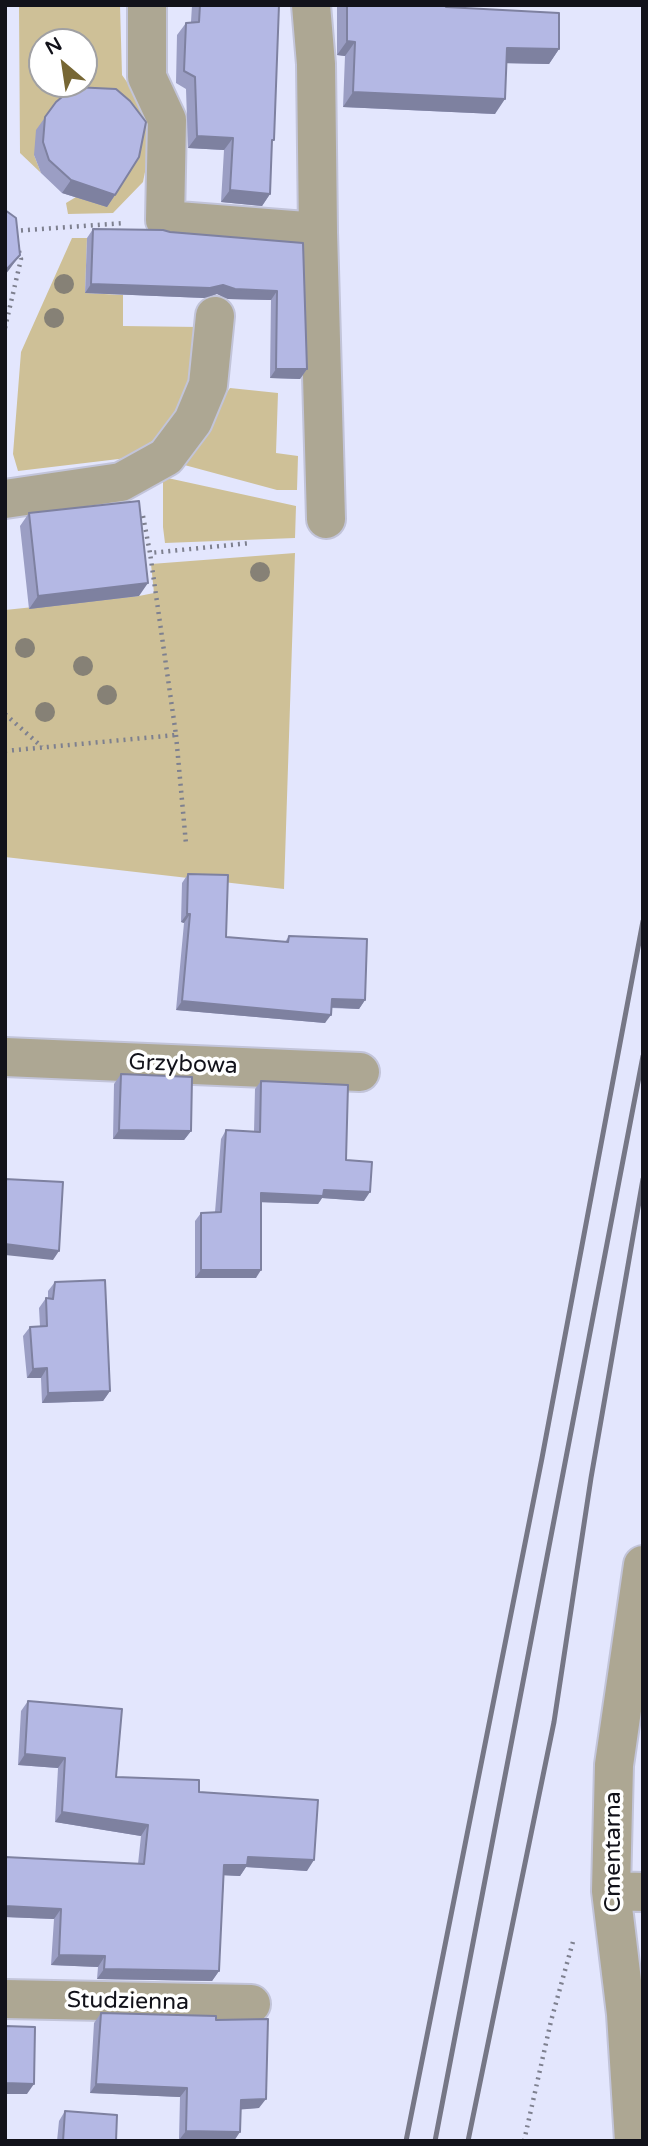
<!DOCTYPE html>
<style>
body{margin:0}
#map{position:relative;width:648px;height:2146px;overflow:hidden;background:#e3e6fd;font-family:"Varela Round",sans-serif}
canvas{display:block}
.frame{position:absolute;inset:0;border:7px solid #12121a;pointer-events:none}
.north{position:absolute;left:28px;top:28px;width:70px;height:70px;box-sizing:border-box;background:#fff;border:2px solid #a0a0a3;border-radius:50%;rotate:331deg;font-size:19px;font-weight:700;line-height:28px;text-align:center;color:#12121a}
.north::after{content:'';display:block;margin:auto;width:24px;height:32px;background:#776734;clip-path:polygon(50% 0,100% 100%,50% 72%,0 100%)}
</style>
<div id="map">
<canvas width="648" height="2146"></canvas>
<div class="frame"></div>
<div class="north">N</div>
</div>
<script>
const g = document.querySelector('canvas').getContext('2d');
g.lineJoin = 'round';
function paint(path, color) { g.fillStyle = color; g.fill(path, 'evenodd'); }
function trace(path, color, width, dash) { g.strokeStyle = color; g.lineWidth = width; g.lineCap = dash ? 'butt' : 'round'; g.setLineDash(dash || []); g.stroke(path); }
function write(font, color, halo, rows, align = 'center') {
  g.font = font + ' "Varela Round",sans-serif'; g.lineWidth = 7; g.setLineDash([]); g.textBaseline = 'middle'; g.strokeStyle = halo; g.fillStyle = color; for (const [text, x, y, turn = 0] of rows) {
    g.save(); g.translate(x, y); g.rotate((+turn || 0) * Math.PI / 180); g.textAlign = isNaN(turn) ? turn : align; if (halo) g.strokeText(text, 0, 0); g.fillText(text, 0, 0); g.restore();
  }
}
paint(new Path2D(`
 M19,5H120L122,75L155,122L143,182L113,213L68,214L66,203L76,197L101,195L34,155L41,173L20,153ZM42,42H84V84H42Z
 M72,238H87L85,293L123,295V326L199,327L196,369L172,428L127,458L18,471L13,454L21,352Z
 M230,388L278,393L276,453L298,456L297,490H277L177,463Z
 M163,477L296,506L295,538L165,543L163,527Z
 M295,553L284,889L5,857V610L139,596L154,593L151,564Z`), '#cec097');
const minor = new Path2D(`
 M147,5V77L167,120L165,220L318,232
 M311,5L316,64L318,232L326,519
 M5,499L121,482L166,457L193,421L208,385L215,316
 M5,1057L360,1072
 M611,1891L643,1892
 M5,1999L251,2004
 M634,2141L626,2014L611,1891L614,1765L643,1565`);
trace(minor, '#c2c4d9', 42);
trace(new Path2D(`
 M14,231L125,223
 M5,328L21,259L19,251
 M143,516L150,553L251,543
 M5,714L42,747
 M176,735L186,844
 M5,751L176,735L150,553
 M524,2141L551,2021L574,1938`), '#7e808f', 4.5, [2, 5]);
trace(minor, '#ada793', 38);
trace(new Path2D(`
 M406,2141L542,1458L643,921
 M435,2141L643,1056
 M468,2141L554,1722L591,1478L643,1179`), '#767786', 5);
g.fillStyle = '#868176';
for (const [x, y] of [
 [64,284],
 [54,318],
 [260,572],
 [25,648],
 [83,666],
 [107,695],
 [45,712]
]) { g.beginPath(); g.arc(x, y, 10, 0, 2 * Math.PI); g.fill(); }
paint(new Path2D(`
 M192,5H279L272,144L270,194L262,206L221,202L224,150L188,148L186,89L176,83L177,35L186,23L191,22Z
 M337,5H446V7L559,49L549,64L506,63L495,114L343,107L345,56L337,55Z
 M56,102L115,195L107,207L62,193L41,173L34,155L36,130Z
 M93,229L170,232L303,243L307,369L300,379L270,378L271,300L228,299L217,294L204,298L85,293L87,238Z
 M29,513L139,596L29,609L20,526Z
 M188,874L226,937L285,942L289,936L365,1000L359,1009L331,1008L325,1023L176,1010L184,923L181,922L182,883Z
 M121,1074L191,1131L184,1140L113,1139L114,1084Z
 M261,1081L346,1160L364,1201L322,1198L318,1204L261,1202L256,1278H195V1221L201,1213L215,1212L221,1139L226,1130L254,1132L255,1089Z
 M55,1282L110,1391L103,1401L42,1403L41,1378H27L23,1336L30,1327L40,1326L39,1308L46,1298H48V1291Z
 M28,1701L116,1777L199,1792L307,1871L246,1867L240,1876L224,1875L219,1971L212,1981L97,1979L98,1967L51,1965L54,1919L5,1917V1857L138,1864L141,1836L55,1822L58,1768L18,1765L21,1711Z
 M101,2013L216,2020L259,2108L241,2109L179,2140L180,2097L90,2093L94,2023Z
 M65,2111L116,2141H57L59,2121Z`), '#9b9ec4');
paint(new Path2D(`
 M347,41L355,42L345,56L337,55Z
 M507,48L559,49L549,64L496,63Z
 M353,92L505,99L495,114L343,107Z
 M197,136L233,138L224,150L188,148Z
 M71,180L115,195L107,207L62,193Z
 M230,190L270,194L262,206L221,202Z
 M20,255L9,270L5,275V271Z
 M91,284L223,285L277,291L271,300L228,299L217,294L204,298L85,293Z
 M276,369H307L300,379L270,378Z
 M148,583L139,596L29,609L38,596Z
 M187,914H190L184,923L181,922Z
 M332,999L365,1000L359,1009L325,1007Z
 M182,1001L331,1015L325,1023L176,1010Z
 M119,1130L191,1131L184,1140L113,1139Z
 M324,1190L370,1192L364,1201L322,1198L318,1204L255,1202L261,1193Z
 M5,1244L59,1251L53,1260L5,1255Z
 M201,1270H261L256,1278H195Z
 M47,1368L41,1378H27L33,1369Z
 M110,1391L103,1401L42,1403L48,1393Z
 M25,1754L65,1758L58,1768L18,1765Z
 M62,1812L148,1825L141,1836L55,1822Z
 M248,1857L314,1860L307,1871L246,1867L240,1876L217,1875L224,1865Z
 M5,1906L61,1909L54,1919L5,1917Z
 M59,1955L105,1956L98,1967L51,1965Z
 M104,1969L219,1971L212,1981L97,1979Z
 M5,2083L34,2084L27,2094H5Z
 M96,2084L187,2088L180,2097L90,2093Z
 M266,2099L259,2108L235,2110L241,2100Z
 M186,2131L240,2132L234,2141L179,2140Z`), '#7e81a0');
const building = new Path2D(`
 M200,5H279L274,140H272L270,194L230,190L233,138L197,136L195,77L184,71L186,23L199,22Z
 M347,5H446V7L559,13V49L507,48L505,99L353,92L355,42L347,41Z
 M74,87L116,89L130,101L146,122L139,157L115,195L71,180L49,160L43,142L45,117L56,102Z
 M5,210L16,218L20,255L5,271Z
 M93,229L163,230L170,232L303,243L307,369H276L277,291L235,289L223,285L210,288L91,284Z
 M139,501L148,583L38,596L29,513Z
 M188,874L228,875L226,937L288,942L289,936L367,939L365,1000L332,999L331,1015L182,1001L190,914H187Z
 M121,1074L192,1077L191,1131L119,1130Z
 M261,1081L348,1085L346,1160L372,1162L370,1192L324,1190L323,1196L261,1193V1270H201V1213L221,1212L226,1130L260,1132Z
 M5,1179L63,1182L59,1251L5,1244Z
 M105,1280L110,1391L48,1393L47,1368L33,1369L30,1327L47,1326L46,1298L53,1299L55,1282Z
 M28,1701L122,1709L116,1777L199,1780V1792L318,1800L314,1860L248,1857L247,1865H224L219,1971L104,1969L105,1956L59,1955L61,1909L5,1906V1857L144,1864L148,1825L62,1812L65,1758L25,1754Z
 M101,2013L216,2016V2020L268,2019L266,2099L241,2100L240,2132L186,2131L187,2088L96,2084Z
 M5,2026L35,2027L34,2084L5,2083Z
 M65,2111L117,2115L116,2141H63Z`);
paint(building, '#b4b8e4');
trace(building, '#7e81a0', 2);
write('23px', '#12121a', '#fff', [
 ["Grzybowa",183,1065,2],
 ["Cmentarna",614,1852,-90],
 ["Studzienna",128,2002,1]
]);
</script>
